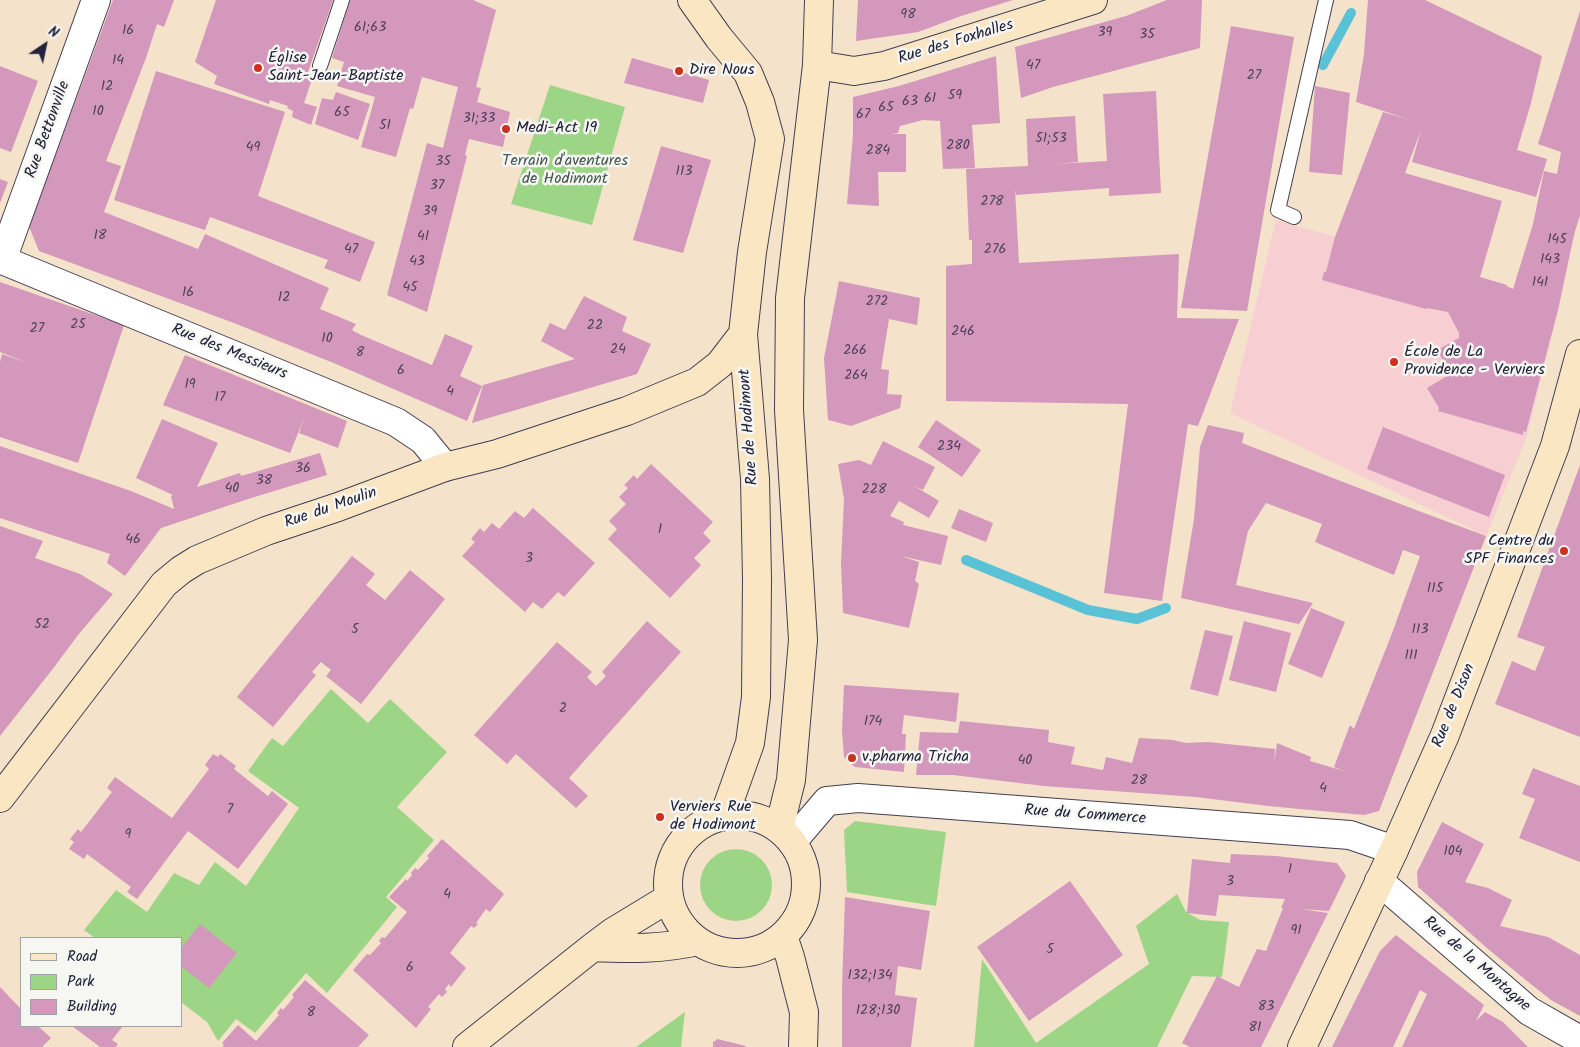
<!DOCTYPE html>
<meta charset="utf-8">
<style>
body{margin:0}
#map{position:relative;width:1580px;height:1047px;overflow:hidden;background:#f4e2cb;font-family:Kalam,sans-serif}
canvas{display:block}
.legend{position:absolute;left:20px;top:937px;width:162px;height:90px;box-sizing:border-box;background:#f6f6f2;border:1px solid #a1a1a9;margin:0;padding:6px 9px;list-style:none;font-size:15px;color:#22223b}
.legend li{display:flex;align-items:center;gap:10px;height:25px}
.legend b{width:25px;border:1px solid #a1a1a9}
.north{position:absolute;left:20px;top:20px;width:50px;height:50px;-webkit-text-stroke:4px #f6f6f2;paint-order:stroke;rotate:34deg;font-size:14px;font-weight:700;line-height:20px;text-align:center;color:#22223b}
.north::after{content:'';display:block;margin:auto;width:18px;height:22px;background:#22223b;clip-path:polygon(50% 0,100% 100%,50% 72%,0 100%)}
</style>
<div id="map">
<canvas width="1580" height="1047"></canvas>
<ul class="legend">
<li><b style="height:6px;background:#fbe6c4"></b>Road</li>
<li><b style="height:14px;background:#9dd587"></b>Park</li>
<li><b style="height:14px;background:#d398bb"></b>Building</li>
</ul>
<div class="north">N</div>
</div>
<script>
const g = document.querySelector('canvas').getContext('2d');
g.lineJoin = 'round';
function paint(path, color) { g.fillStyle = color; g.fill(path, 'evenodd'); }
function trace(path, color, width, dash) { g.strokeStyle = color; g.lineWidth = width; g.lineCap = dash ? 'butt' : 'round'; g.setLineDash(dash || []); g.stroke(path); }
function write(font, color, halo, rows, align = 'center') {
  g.font = font + ' Kalam,sans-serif'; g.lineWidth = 5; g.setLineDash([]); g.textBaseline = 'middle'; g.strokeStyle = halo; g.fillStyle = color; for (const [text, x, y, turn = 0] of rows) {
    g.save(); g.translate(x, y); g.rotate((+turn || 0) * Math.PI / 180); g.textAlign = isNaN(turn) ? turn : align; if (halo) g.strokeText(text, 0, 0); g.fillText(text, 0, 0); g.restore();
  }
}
paint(new Path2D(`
 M1276,220L1507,285V286L1558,310L1527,436L1486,536L1230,413Z`), '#f7cfd3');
paint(new Path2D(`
 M550,85L625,107L592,225L511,204Z
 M331,689L368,723L390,699L447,752L397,807L434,840L386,897L397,907L327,993L306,973L255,1033L236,1019L218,1041L207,1022L181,1002V938H95L84,930L116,890L147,912L174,873L199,885L215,862L246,886L299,808L248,771L272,738L283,746Z
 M855,821L946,832L936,906L847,892L844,830Z
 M700 885a36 36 0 1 1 72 0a36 36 0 1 1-72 0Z
 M1177,894L1186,912L1200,920L1229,922L1222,977L1192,976L1157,1047H974L982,959L1036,1043L1149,964L1136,926Z
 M685,1012L681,1047H636Z`), '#9dd587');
trace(new Path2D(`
 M1323,65L1351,13
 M966,560L1088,610L1137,619L1166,608`), '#5ac2d7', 10);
paint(new Path2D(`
 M113,0H174L164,27L157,24L146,58L106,161L121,166L104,212L198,249L205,234L329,288L320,309L356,324L352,330L361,335L432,365L445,334L473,346L460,376L482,386L467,421L336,364L234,323L39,251L28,224L43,189Z
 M216,0H333L307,75L313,76L304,103L317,107L311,125L292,117L293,111L287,108L288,106L270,100L269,104L214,84L217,76L195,62Z
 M350,0H473L496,10L476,87L481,88L477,102L510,112L503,147L469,139L465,155L467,156L427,312L387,295L427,143L443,148L458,87L422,77L413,109L410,108L396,157L361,147L375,97L337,86L344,62L332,58Z
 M858,0H1013L961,16L918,32L856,41Z
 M1167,0H1202L1200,48L1053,87L1021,98L1015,47L1126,16Z
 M1368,0H1425L1542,56L1531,103L1517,150L1547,159L1536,197L1412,162L1421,130L1405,173L1502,201L1480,277L1507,285L1506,286L1513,289L1533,224L1544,171L1557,174L1561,152L1538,144L1580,11V215L1574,235L1558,310L1526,432L1523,431V435L1438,411L1439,408L1427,388L1449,375V370L1437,350L1459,338V333L1448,312L1427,308L1426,309L1322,280L1324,272H1326L1335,237L1383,112L1411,120L1356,102L1364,54Z
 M1231,26L1294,37L1247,311L1181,308Z
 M996,56L1000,123L972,125L975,168L943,169L940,121L923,120L900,126L898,133L891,134H906V172H878L879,206L847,204L853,135V97L899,86Z
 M632,58L709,80L703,103L624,83Z
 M0,66L38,81L11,152L0,148Z
 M156,71L285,112L258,196L375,242L360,282L324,268L328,260L210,217L205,230L114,200Z
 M1315,86L1350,93L1342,175L1309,172Z
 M1156,91L1161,193L1109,196V188L1016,195L1015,189L1019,263L1179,254L1177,318L1239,319L1198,426L1188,424L1162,601L1104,593L1128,404L946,401V266L972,264V240H969L966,169L1028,166L1026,119L1075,116L1078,162L1055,164L1107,161L1103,94Z
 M336,92L370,104L358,140L315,124L322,98L333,100Z
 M661,146L711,160L683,253L633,240Z
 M0,179L8,182L0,203Z
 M839,281L920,298L917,325L889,319L881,369L889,370L887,394L902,395L900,408L851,426L828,420L824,358Z
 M0,282L124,325L78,463L0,437V362L2,354L28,363L0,352Z
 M584,296L627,317L622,331L651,344L637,374L472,423L483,385L575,359L541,341L550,323L565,330Z
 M185,355L347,421L338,448L299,433L305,416L290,453L163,405Z
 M162,419L218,443L197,487L240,473L241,476L320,453L327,475L248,499L161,528L125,576L107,563L110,554L0,518V446L131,491L174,509L171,496L173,495L136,478Z
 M936,420L981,450L962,477L918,447Z
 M1208,425L1244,433L1242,443L1416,510L1486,536L1379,811L1364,815L1268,806L1196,797L1044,786L953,775H916L920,732L958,733L960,721L1049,730L1048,742L1075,747L1071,764L1103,770L1106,757L1132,763L1139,738L1173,740L1186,743L1208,742L1275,749L1274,763L1277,743L1311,757L1310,761L1344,771L1334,767L1350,725L1354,729L1391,636L1420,556L1403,550L1394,575L1315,542L1322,524L1266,503L1248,531L1236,585L1313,603L1299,624L1181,598L1194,519L1200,447Z
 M1383,427L1505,475L1489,517L1367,469Z
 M883,441L935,467L923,490L913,485L939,501L929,518L899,501L890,516L904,522L903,525L948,536L941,565L901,556L919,562L915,581L919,584L909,628L843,613L841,564L844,499L838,464L859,460L871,465Z
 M651,464L713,522L703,533L711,541L694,558L701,565L670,598L608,539L617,529L609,521L626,504L619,497L628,488L624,485L634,475L637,479Z
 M1580,465V737L1495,704L1512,661L1535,671L1545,647L1517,637Z
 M533,508L595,563L564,597L558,592L542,609L533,602L525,612L462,556L475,542L471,539L480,528L484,532L492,523L499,529L515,511L524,518Z
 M959,509L993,523L986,542L951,528Z
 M0,526L43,541L35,558L80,574L113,594L78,635L55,666L0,736Z
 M352,556L375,574L366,585L385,600L410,570L445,599L361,704L326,676L331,670L321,662L312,672L316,675L273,727L237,697Z
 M1311,608L1345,622L1322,678L1288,664Z
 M647,621L681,652L569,778L588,796L576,808L516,754L507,764L474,735L557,642L592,672L587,677L596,686L606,676L602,672Z
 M1244,621L1291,633L1276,692L1229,680Z
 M1205,630L1233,636L1218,696L1190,689Z
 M844,685L959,693L956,722L904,715L902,734H906L904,772L855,767L844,757L842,730Z
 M213,754L218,757L220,754L236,766L234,769L268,796L272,791L288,804L238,869L188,831L137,899L127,892L131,887L87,854L84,859L69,849L74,842L70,839L78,829L81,832L112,792L107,788L115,777L172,818L209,769L205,765Z
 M1533,768L1580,786V862L1519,838L1535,799L1522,794Z
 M1442,822L1484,844L1465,882L1488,888L1512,900L1500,926L1548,937L1580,955V1016L1551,1000L1527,981L1488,949L1418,887L1417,872Z
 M442,839L504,894L490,912L486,909L476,923L478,924L474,928L471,926L450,953L466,968L451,987L449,984L445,989L447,992L442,997L439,994L428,1007L431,1009L416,1028L353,970L367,954L370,955L381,943L379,941L382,937L385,938L407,912L389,897L406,879L407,881L412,875L411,873L415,868L418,870L429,858L427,856Z
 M1231,854L1276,856L1337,863L1346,876L1329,911L1300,909L1328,913L1261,1047H1190L1182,1043L1217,976L1239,987L1257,949L1266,951L1283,908H1281L1285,899L1219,895L1216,916L1187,913L1192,859L1230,863Z
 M1070,881L1123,955L1029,1021L977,947Z
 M845,897L930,911L921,970L898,966L895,995L917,998L911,1047H842V988Z
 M200,924L237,953L209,988L181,966V948Z
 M1396,935L1484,1005L1476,1021L1485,1012L1503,1022L1528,1047H1402L1427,994L1420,990L1393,1047H1332L1380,951Z
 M305,980L369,1035L358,1047H222L224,1045L222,1043L238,1025L256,1041L279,1015L277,1013L281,1008L283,1010L294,997L292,995Z
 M0,987L21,1009V1026H38L51,1038L42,1047H0Z
 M72,1026H123L112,1040L118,1044L116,1047H100Z
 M717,1039L746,1046V1047H713V1041L714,1042Z`), '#d398bb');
const lane = new Path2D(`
 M320,66L342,0
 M1294,217L1278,210L1326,0`);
const street = new Path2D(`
 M0,259L396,422L423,440L445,467
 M2,260L96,0
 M792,842L827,801L858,798L1350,835L1394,850
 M1379,881L1529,1011L1580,1040`);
const secondary = new Path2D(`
 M692,0L719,38L748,73L760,102L770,139L752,252L743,334L755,479L757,579L756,697L750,743L724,816
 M817,65L854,71L884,66L1093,0
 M0,798L164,584L181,570L197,560L266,531L338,507L445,467L497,454L627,411L697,382L720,364L743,334
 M668 884a69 69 0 1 1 138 0a69 69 0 1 1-138 0Z
 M779,829L791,780L803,640L789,410L790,298L817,65L819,0
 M783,936L790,957L804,1012L803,1047
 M593,947C629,949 663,949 698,941
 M467,1047L593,947L613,932L669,898
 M1302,1047L1394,850L1445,735L1555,446L1580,354`);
trace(lane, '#423f51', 16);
trace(street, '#423f51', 30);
trace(secondary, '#423f51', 30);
trace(lane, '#fff', 14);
trace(street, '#fff', 28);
trace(secondary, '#fbe6c4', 28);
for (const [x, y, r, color] of [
 [258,68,5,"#c8321e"],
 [679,71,5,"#c8321e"],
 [506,129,5,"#c8321e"],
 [1394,362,5,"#c8321e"],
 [1564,551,5,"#c8321e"],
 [852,758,5,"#c8321e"],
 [660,817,5,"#c8321e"]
]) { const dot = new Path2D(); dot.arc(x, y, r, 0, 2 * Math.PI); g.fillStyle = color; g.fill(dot); trace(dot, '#f6f6f2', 2); }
write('14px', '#4e405b', null, [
 ["98",908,16],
 ["61;63",370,29],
 ["16",128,32],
 ["39",1105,34],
 ["35",1147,36],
 ["14",118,62],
 ["47",1033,67],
 ["27",1254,77],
 ["12",107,88],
 ["59",955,97],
 ["61",930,100],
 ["63",910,103],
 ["65",886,109],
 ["10",98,113],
 ["65",342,114],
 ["67",863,116],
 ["31;33",479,120],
 ["51",385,127],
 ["51;53",1051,140],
 ["280",958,147],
 ["49",253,149],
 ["284",878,152],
 ["35",443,163],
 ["113",684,173],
 ["37",437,187],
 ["278",992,203],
 ["39",430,213],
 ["18",100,237],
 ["41",423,238],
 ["145",1557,241],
 ["47",351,251],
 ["276",995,251],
 ["143",1550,261],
 ["43",417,263],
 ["141",1540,284],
 ["45",410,289],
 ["16",188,294],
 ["12",284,299],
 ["272",877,303],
 ["25",78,326],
 ["22",595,327],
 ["27",37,330],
 ["246",963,333],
 ["10",327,340],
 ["24",618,351],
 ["266",855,352],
 ["8",360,354],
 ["6",401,372],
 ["264",856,377],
 ["19",190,386],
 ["4",450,393],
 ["17",220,399],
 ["234",949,448],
 ["36",303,470],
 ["38",264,482],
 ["40",232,490],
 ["228",874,491],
 ["1",660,531],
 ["46",133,541],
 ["3",529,560],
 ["115",1435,590],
 ["52",42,626],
 ["5",355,631],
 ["113",1420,631],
 ["111",1411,657],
 ["2",563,710],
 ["174",873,723],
 ["40",1025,762],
 ["28",1139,782],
 ["4",1323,790],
 ["7",230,811],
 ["9",128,836],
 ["104",1453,853],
 ["1",1290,871],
 ["3",1230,883],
 ["4",447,896],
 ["91",1296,932],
 ["5",1050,951],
 ["6",410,969],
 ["132;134",870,977],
 ["83",1266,1008],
 ["128;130",878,1012],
 ["8",311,1014],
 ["81",1255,1029]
]);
write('16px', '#22223b', '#f6f6f2', [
 ["Rue des Foxhalles",956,43,-17],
 ["Rue Bettonville",49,130,-70],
 ["Rue des Messieurs",229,353,22],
 ["Rue de Hodimont",750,427,-94],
 ["Rue du Moulin",331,509,-19],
 ["Rue de Dison",1455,706,-68],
 ["Rue du Commerce",1085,816,4],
 ["Rue de la Montagne",1476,965,41]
]);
write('16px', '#22223b', '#f6f6f2', [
 ["Église",268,59],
 ["Saint-Jean-Baptiste",268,77],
 ["Dire Nous",689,71],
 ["Medi-Act 19",516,129],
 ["École de La",1404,353],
 ["Providence - Verviers",1404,371],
 ["Centre du",1554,542,"right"],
 ["SPF Finances",1554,560,"right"],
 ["v.pharma Tricha",862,758],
 ["Verviers Rue",670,808],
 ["de Hodimont",670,826]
], 'left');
write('16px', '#475852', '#f6f6f2', [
 ["Terrain d'aventures",565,162],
 ["de Hodimont",565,180]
]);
</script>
